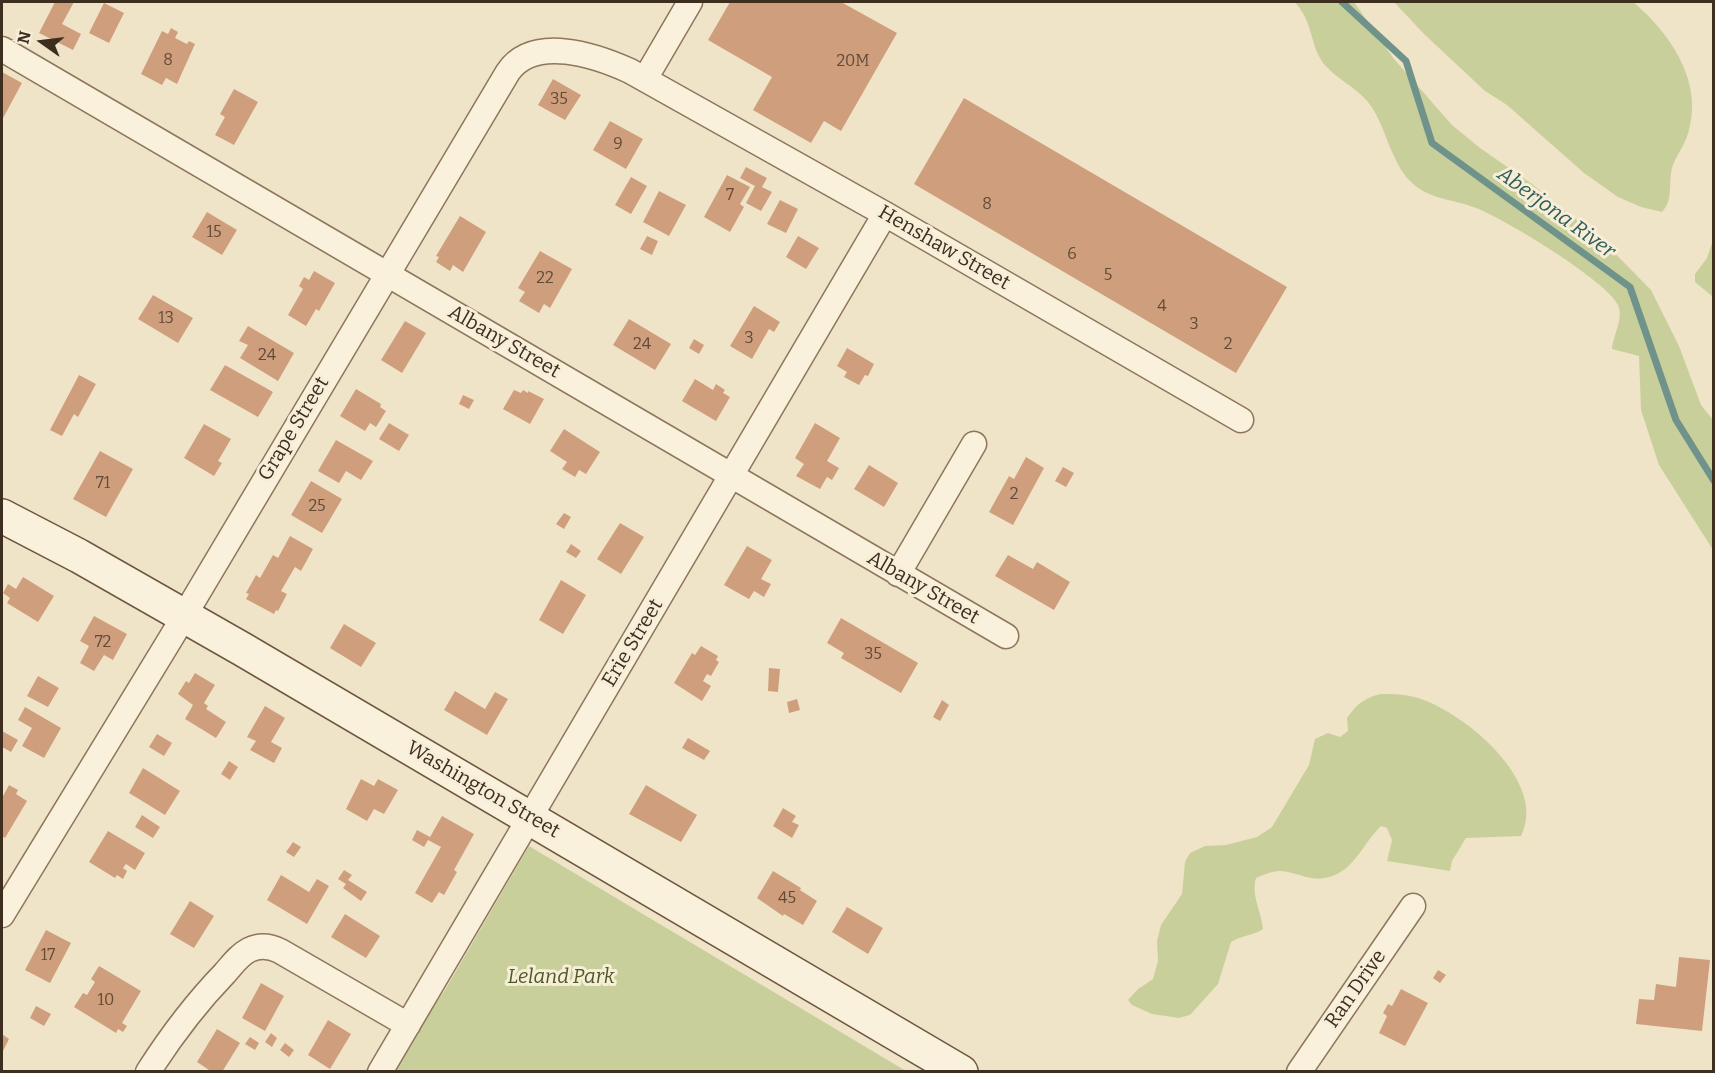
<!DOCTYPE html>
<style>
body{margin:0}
#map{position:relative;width:1715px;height:1073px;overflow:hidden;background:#f0e4c8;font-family:Bitter,serif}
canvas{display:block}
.frame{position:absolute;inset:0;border:3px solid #3d2e20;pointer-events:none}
.north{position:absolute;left:12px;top:12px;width:60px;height:60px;-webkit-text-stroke:4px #f7eed8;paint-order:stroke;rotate:284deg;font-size:16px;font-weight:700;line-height:24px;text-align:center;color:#3d2e20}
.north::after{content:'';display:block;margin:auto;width:21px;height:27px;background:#3d2e20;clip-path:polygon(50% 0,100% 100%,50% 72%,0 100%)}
</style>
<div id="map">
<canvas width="1715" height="1073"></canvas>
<div class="frame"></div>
<div class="north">N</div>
</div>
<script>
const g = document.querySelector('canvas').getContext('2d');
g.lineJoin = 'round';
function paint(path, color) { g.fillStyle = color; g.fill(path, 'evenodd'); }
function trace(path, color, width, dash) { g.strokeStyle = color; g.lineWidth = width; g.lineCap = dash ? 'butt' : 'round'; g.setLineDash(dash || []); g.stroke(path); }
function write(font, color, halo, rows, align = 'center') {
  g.font = font + ' Bitter,serif'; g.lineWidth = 6; g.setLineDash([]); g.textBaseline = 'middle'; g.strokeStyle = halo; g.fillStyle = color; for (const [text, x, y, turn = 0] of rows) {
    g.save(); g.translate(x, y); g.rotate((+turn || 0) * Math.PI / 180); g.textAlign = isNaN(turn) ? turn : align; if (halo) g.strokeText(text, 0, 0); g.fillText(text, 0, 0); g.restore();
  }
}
paint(new Path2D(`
 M1295,2H1354L1394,59L1452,125L1480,148L1532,184L1566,212L1594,232L1651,290L1679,346L1701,405L1713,420V550L1659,465L1641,410L1639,356L1612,349C1613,335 1624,319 1618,305C1607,281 1503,218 1476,208C1454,199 1428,200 1410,181C1391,161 1387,132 1373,109C1361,89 1338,81 1323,63C1313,49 1312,31 1305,17C1302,11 1298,6 1295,2Z
 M1394,2H1633C1669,32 1703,80 1689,130C1686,144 1676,155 1672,168C1668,184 1674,199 1662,212L1641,207L1618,197L1584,173L1507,105L1485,91L1424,34Z
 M1713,240V297L1695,282V274L1707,258Z
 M1381,694C1393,694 1406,694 1418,698C1464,712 1549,782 1521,836L1466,838L1452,861L1450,871L1387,861L1392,840L1387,828L1381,826C1365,841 1357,864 1337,874C1312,886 1300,871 1278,871C1270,872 1263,875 1256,878C1251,896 1261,910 1263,929C1253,936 1242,935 1231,942L1218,984L1190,1015L1179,1018L1152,1014L1132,1005L1128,1000L1138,989L1153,979L1158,961L1157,941L1161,925L1182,894L1185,862L1190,853L1205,846L1226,845L1257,837L1272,827L1309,765L1315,739L1328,733L1340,737L1348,731L1347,718C1357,704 1364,698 1381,694Z
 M529,846L906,1071L390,1072L400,1054L445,990Z`), '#c9cf9b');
trace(new Path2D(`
 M1342,2L1406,61L1432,143L1630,287L1676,420L1714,481`), '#6f938a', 7);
paint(new Path2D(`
 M55,2H74L62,24L81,34L73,50L39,33Z
 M730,2H841L897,33L841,131L824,121L811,143L753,110L772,77L708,40Z
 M104,3L124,13L109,43L89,33Z
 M171,28L178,32L175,38L187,44L189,41L195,44L177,84L166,78L162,85L141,74L162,31L168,34Z
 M2,72L22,83L2,120Z
 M553,79L581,95L565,120L538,105Z
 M234,89L258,102L234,145L215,135L225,117L220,114Z
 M964,98L1287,287L1236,373L914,184Z
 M610,121L643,139L626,169L593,150Z
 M746,167L767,178L762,187L772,192L761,211L746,203L755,186L740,178Z
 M727,175L750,187L740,204L744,207L730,232L704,217Z
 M631,177L647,186L631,214L615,205Z
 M659,191L686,205L669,236L643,222Z
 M780,200L798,209L786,233L767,224Z
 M207,212L237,230L222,255L192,237Z
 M460,216L486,232L463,272L453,265L450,271L436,262L439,257L436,256Z
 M647,236L658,241L652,255L640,249Z
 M798,236L819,248L806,269L786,257Z
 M540,251L572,269L550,308L544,304L539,313L519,301L525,292L518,288Z
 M314,271L335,283L319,311L316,309L306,326L288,315L303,289L299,286L304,277L309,280Z
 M153,295L193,318L178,343L138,319Z
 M754,306L780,322L774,332L769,329L752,359L730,346Z
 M629,319L671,344L655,370L613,345Z
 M405,321L426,333L402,373L381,360Z
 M248,326L294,353L278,381L240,358L248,345L239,341Z
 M694,339L704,345L699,354L689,348Z
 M847,348L874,364L868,376L865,375L859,385L844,377L847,372L837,366Z
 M225,365L273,392L258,417L210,390Z
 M79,375L96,384L78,417L74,414L62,436L50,430Z
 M695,379L713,390L716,384L725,390L723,393L730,397L716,421L682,401Z
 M356,389L381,404L380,407L386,411L376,427L370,423L365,431L340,416Z
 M514,390L521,393L523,390L528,393V391L544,399L530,424L503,409Z
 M463,395L474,400L469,409L459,404Z
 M389,423L409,435L399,451L379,439Z
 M815,423L840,438L827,461L839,468L832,480L827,477L820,489L796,476L804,464L795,458Z
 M204,424L231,439L218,461L222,463L214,476L184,458Z
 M564,429L600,452L586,474L579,470L575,477L562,469L567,462L550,451Z
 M336,440L373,461L361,480L346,471L339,483L318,471Z
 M100,451L133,469L106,517L73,499Z
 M1026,457L1044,468L1013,525L989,512L1009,476L1014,479Z
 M869,465L898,483L884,507L854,489Z
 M1063,467L1074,473L1066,487L1055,481Z
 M311,481L342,499L322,533L291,515Z
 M564,513L571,517L564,529L556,524Z
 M620,523L644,537L621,574L597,559Z
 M290,536L313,549L301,571L295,567L281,591L287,594L278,611L276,610L274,614L246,599L249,594L246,593L256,575L260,578L273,555L278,558Z
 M571,544L581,551L576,558L566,552Z
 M747,546L772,560L761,579L771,584L764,597L754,591L749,599L724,585Z
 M1008,555L1033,569L1037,562L1070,582L1054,610L995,576Z
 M23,577L54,596L38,622L7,603L10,598L3,593L8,584L16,589Z
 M561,580L586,595L563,634L539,620Z
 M94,616L127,634L113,660L104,655L94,671L80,663L89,646L80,641Z
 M841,618L918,663L901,693L841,658L844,653L827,643Z
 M344,624L376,643L361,667L330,648Z
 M701,646L718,656L716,660L719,662L711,676L707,674L703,681L711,686L702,701L674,683L692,653L695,655Z
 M769,668L780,669L778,692L768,691Z
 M195,673L215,685L204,703L208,706L206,709L226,722L216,738L185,719L193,705L178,694L186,681L189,683Z
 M38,676L59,688L48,707L27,696Z
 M455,691L485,709L495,692L508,699L487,735L444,710Z
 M797,699L800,710L789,713L787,702Z
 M942,700L949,705L940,721L933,717Z
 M265,706L285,718L271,742L282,748L274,763L250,750L256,741L247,737Z
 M25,707L61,728L44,758L22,746L32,728L18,720Z
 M2,731L18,740L11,752L2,747Z
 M157,734L172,743L164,756L149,747Z
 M688,738L710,751L704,760L682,748Z
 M229,761L238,767L230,780L221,774Z
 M143,768L180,791L165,815L129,793Z
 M361,779L374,786L378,779L398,790L384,814L374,809L367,821L346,809Z
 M9,785L18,790L16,794L27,801L5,838L2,836V798Z
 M646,785L697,815L681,842L629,814Z
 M783,808L796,816L792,822L799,825L792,838L773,826Z
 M142,815L160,827L153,838L135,827Z
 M442,816L474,834L454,870L457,872L444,895L439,892L432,903L415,893L441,847L428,840L424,847L412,840L417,830L430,837Z
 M108,831L145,853L135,870L126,864L123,868L127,871L123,879L117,875L115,878L89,862Z
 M293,842L301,847L294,857L286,852Z
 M344,870L352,875L348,880L367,892L361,901L343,888L346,884L338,879Z
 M773,871L801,888L800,890L817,901L803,925L784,914L783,916L757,898Z
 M281,875L309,892L317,879L329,886L307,924L267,900Z
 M190,901L214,916L194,948L170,934Z
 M847,907L883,928L868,954L832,932Z
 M345,914L380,936L366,958L331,937Z
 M46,930L71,943L50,983L25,970Z
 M1679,957L1710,960L1702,1031L1636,1024L1639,999L1654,1000L1656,984L1676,987Z
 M99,966L141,991L122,1023L127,1026L123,1032L118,1029L116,1033L74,1007L83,993L87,995L95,982L91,979Z
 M1438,970L1446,975L1440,983L1433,978Z
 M261,983L284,996L265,1031L242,1018Z
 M1401,989L1428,1003L1405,1046L1379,1033L1387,1016L1383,1013L1388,1004L1392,1006Z
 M36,1006L51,1014L44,1026L30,1018Z
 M328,1020L351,1034L330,1069L308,1055Z
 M217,1029L240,1043L222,1072H212L197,1062Z
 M271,1033L277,1038L272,1047L265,1042Z
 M2,1034L9,1039L2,1053Z
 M250,1037L259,1043L255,1050L245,1044Z
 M285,1043L294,1050L289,1057L280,1050Z`), '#cf9f7d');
const minor = new Path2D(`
 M2,49L1006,636
 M645,79L690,2
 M898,574L974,444
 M2,915L171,638L508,72C534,34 597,56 630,71L885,214L1241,420
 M148,1072C171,1036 196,1003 225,973C232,965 239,955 249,950C259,945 270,946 280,951L408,1025
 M380,1072L885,214
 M1299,1072L1413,906`);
const secondary = new Path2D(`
 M2,516L79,556L242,649L961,1072`);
trace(minor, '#8d765c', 27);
trace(secondary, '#6f573f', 36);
trace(minor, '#faf1dc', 24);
trace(secondary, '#faf1dc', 33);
write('16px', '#624a37', null, [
 ["8",168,61],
 ["20M",853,62],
 ["35",559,100],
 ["9",618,145],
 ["7",730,196],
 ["8",987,205],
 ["15",214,233],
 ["6",1072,255],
 ["5",1108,276],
 ["22",545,279],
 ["4",1162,307],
 ["13",166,319],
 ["3",1194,325],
 ["3",749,339],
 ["24",642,345],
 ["2",1228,345],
 ["24",267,356],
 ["71",103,484],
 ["2",1014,495],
 ["25",317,507],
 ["72",103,643],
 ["35",873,655],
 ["45",787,899],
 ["17",48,956],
 ["10",106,1001]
]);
write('20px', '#3d2e20', '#f7eed8', [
 ["Henshaw Street",944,248,30],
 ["Albany Street",504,342,30],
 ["Grape Street",294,429,-59],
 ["Albany Street",923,588,30],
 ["Erie Street",633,643,-59],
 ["Washington Street",483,790,30],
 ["Ran Drive",1356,989,-55]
]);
write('italic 20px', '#4d5a26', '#f7eed8', [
 ["Leland Park",561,977]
]);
write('italic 21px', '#2f5d5a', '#f7eed8', [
 ["Aberjona River",1556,213,36]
]);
</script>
